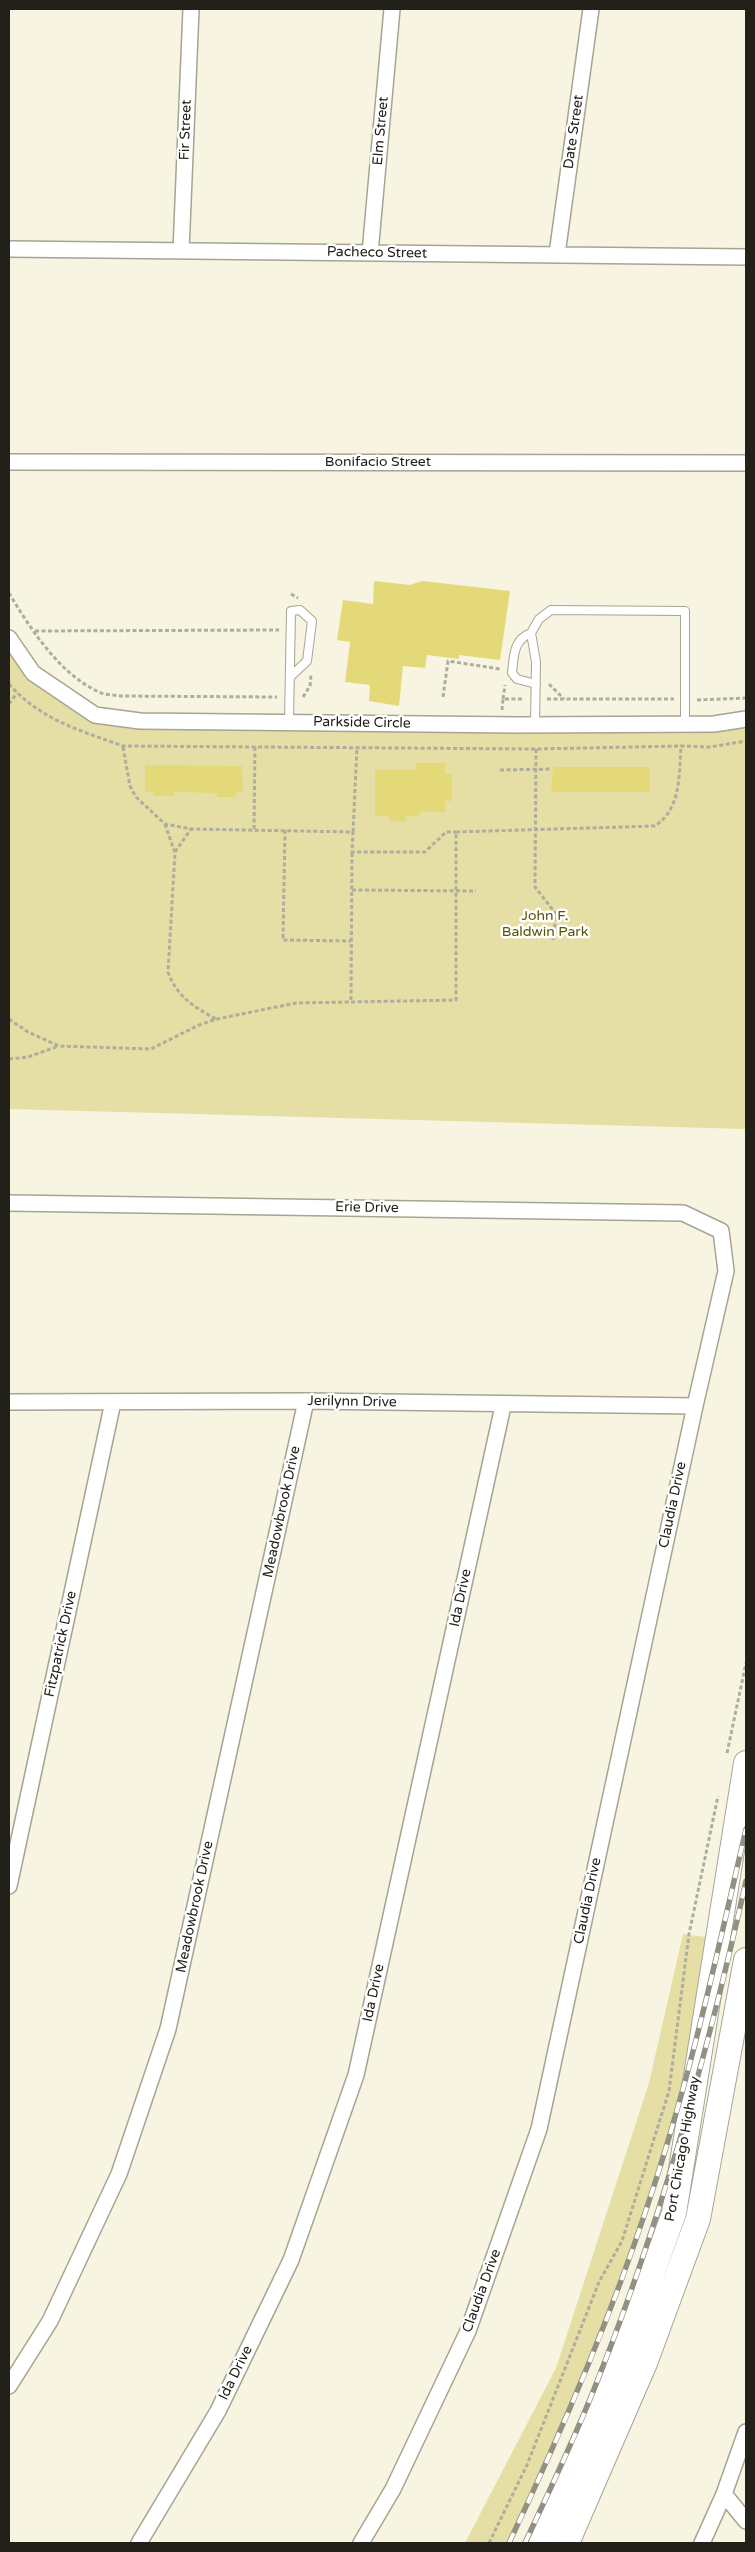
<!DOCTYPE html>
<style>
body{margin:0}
#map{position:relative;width:755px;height:2552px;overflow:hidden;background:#f7f5e1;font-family:"Varela Round",sans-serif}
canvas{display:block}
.frame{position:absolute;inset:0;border:10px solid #212019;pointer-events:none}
</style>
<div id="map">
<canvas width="755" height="2552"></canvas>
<div class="frame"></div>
</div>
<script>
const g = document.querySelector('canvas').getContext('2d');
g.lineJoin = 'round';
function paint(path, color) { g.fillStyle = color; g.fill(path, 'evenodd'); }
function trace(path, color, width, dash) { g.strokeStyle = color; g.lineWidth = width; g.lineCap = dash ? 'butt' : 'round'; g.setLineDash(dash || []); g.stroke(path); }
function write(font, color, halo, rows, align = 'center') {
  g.font = font + ' "Varela Round",sans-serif'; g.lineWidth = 5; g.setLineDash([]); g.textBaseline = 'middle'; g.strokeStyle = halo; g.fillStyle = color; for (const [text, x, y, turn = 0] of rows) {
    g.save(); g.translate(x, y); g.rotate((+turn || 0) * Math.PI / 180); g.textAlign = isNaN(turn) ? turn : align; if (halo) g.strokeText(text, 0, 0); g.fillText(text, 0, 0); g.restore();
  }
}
paint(new Path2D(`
 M9,638L33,673L95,715L140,721L746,719V1129L9,1109Z
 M683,1934L721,1939C698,2028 676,2117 648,2205C611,2321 561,2433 509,2543H465L556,2368L649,2083Z`), '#e5dfa5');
paint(new Path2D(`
 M374,581L410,585L422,581L510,591L500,660L459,655V659L427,655L425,668L403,666L399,706L369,701L370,685L345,682L350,642L337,640L343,600L373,604Z
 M416,763H445V774H452V801H445V812H420L419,817L406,816V822L389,821V816H375V770H416Z
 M145,765L242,766L243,792H236V797H217V793L174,792L173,796H153V792H145Z
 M553,767H650V792H551Z`), '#e4d979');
const lane = new Path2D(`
 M531,633C513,640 514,656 512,673L517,679L536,684
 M289,721L291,611L300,610L312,621L307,661L291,676
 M535,725L536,662L531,633L539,619L551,610L685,611V724`);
const street = new Path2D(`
 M9,249L746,257
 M181,251L191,9
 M370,253L392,9
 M557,254L591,9
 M9,462L746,463
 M9,638L33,673L95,715L140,721L518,725L714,724L746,719
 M9,1203L683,1213L721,1231L726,1271L695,1406L539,2129L468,2331L393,2489L361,2543
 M9,1402L306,1401L695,1406
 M9,1886L113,1402
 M9,2386L50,2321L119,2174L168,2029L306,1401
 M724,2494L746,2521
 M139,2543L218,2411L291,2260L356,2075L503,1406
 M702,2543L724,2494L746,2432`);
const primary = new Path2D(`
 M541,2543L623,2355L674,2213L746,1763
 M567,2543L645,2363L698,2219L746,1960`);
trace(lane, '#a6a492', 10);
trace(street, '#a6a492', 18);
trace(primary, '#a6a492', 26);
trace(new Path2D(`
 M9,593C30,628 59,674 99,692C105,695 114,695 121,696L277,697
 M291,594L298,598
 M35,631L279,630
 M9,684C39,719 81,731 123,746L536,749L681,746
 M549,684L564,699
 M303,697L310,686L311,675
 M443,697L448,661L500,669
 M503,699L505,685
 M547,699H674
 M697,700L746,698
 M9,704L17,693
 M502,710L503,699H524
 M123,747L130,786L136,797L165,824L191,829L353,832L352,852H425L446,832H456
 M536,749L535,887L556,914L553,940
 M500,770L550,769
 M165,824L175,853L168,972C177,997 194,1007 216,1019
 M254,829L255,747
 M285,830L283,940L351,941
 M353,832L357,747
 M175,852L191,829
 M352,890L476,891
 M351,1000L352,852
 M9,1019L28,1032L59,1046L151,1049L199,1025L217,1019L296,1003L456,1000V832L655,826C681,809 679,775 681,746L710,747L746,741
 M9,1059L28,1057L59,1046
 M727,1753L746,1663
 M489,2543L527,2465L599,2282L622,2241L669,2091L689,1934L718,1796`), '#afad9e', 3, [4, 2.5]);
trace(lane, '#fff', 8);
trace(street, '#fff', 15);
trace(primary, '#fff', 24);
const rail = new Path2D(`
 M509,2543C561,2433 609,2322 647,2207C689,2083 717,1955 746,1829
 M525,2543C551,2487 578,2432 600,2374C663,2214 709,2048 746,1881`);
trace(rail, '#929082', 5.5);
trace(rail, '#fff', 4, [11]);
write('14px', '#212019', '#fff', [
 ["Fir Street",186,130,-88],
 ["Elm Street",381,131,-85],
 ["Date Street",574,132,-82],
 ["Pacheco Street",377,253,1],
 ["Bonifacio Street",378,462],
 ["Parkside Circle",362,723,1],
 ["Erie Drive",367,1208,1],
 ["Jerilynn Drive",352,1402,1],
 ["Claudia Drive",673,1505,-78],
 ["Meadowbrook Drive",282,1512,-78],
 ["Ida Drive",461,1598,-78],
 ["Fitzpatrick Drive",61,1644,-78],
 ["Claudia Drive",588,1901,-78],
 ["Meadowbrook Drive",195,1907,-78],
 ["Ida Drive",374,1993,-78],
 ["Port Chicago Highway",683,2149,-80],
 ["Claudia Drive",482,2291,-70],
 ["Ida Drive",236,2373,-64]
]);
write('14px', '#5a5204', '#fff', [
 ["John F.",545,916],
 ["Baldwin Park",545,932]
]);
</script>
